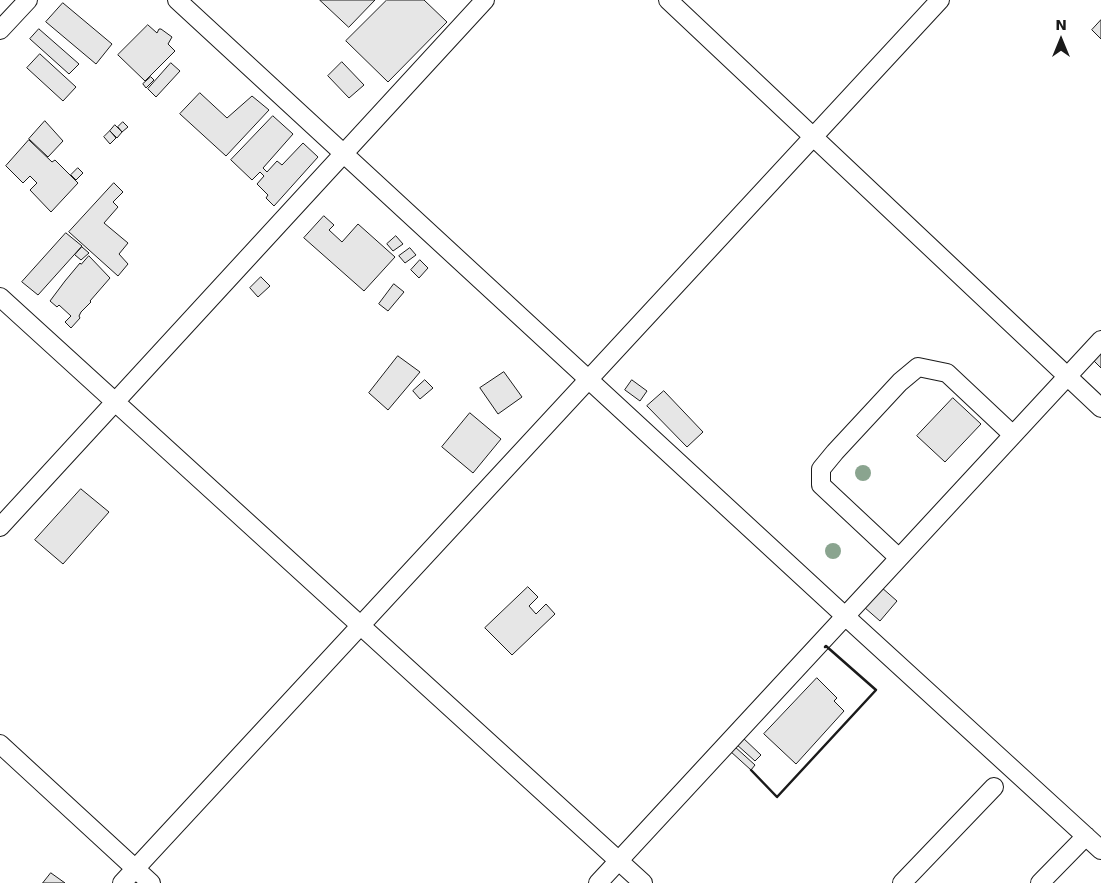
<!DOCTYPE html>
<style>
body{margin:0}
#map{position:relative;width:1101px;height:883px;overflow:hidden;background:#fff;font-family:"DejaVu Sans",sans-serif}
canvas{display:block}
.north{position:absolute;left:1036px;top:15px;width:50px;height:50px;-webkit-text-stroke:4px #fff;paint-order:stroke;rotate:0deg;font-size:14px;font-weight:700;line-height:20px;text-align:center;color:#1a1a1a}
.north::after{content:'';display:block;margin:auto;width:18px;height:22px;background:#1a1a1a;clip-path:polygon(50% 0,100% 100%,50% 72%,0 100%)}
</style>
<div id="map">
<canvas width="1101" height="883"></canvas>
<div class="north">N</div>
</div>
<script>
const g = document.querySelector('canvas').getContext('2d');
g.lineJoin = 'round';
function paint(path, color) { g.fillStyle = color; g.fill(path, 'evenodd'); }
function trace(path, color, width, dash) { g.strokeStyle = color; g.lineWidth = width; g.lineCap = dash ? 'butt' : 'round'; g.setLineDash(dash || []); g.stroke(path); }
const building = new Path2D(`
 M320,0H375L349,27Z
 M387,0H424L447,22L388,82L346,41Z
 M63,3L112,44L96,64L46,22Z
 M1101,20V39L1092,30Z
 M148,25L157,33L159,29H161L172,37L168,44L175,51L145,81L118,55Z
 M39,29L79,64L69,74L30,39Z
 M40,54L76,87L63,101L27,68Z
 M342,62L364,85L349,98L328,76Z
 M171,63L180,71L156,97L148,89Z
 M151,77L154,80L146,88L143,84Z
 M200,93L227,118L252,96L269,110L226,156L180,114Z
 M273,116L293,134L263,168L267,172L277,161L282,165L303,143L318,157L274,206L266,198L268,195L257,184L264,176L260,172L252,180L231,160Z
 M45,121L63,141L48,157L29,139Z
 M123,122L128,127L122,132L118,127Z
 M115,125L122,132L117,138L110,131Z
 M110,131L116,138L110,144L104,137Z
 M29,140L52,162L55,160L78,183L51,212L30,190L37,183L30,176L23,183L6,166Z
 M78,168L83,173L76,180L71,175Z
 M114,183L123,192L113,202L118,207L104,223L128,243L119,254L128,264L118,276L69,232Z
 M324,216L334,225L329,230L342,242L358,224L395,257L364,291L304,238Z
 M66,233L82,246L38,295L22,282Z
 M396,236L403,244L393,251L387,244Z
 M82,247L89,253L81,260L75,255Z
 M410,248L416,255L405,263L399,256Z
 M89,256L110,278L90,301L91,302L81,312L79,316L80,318L71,328L65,322L71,316L59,305L57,307L50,301L65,281L80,263L81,264Z
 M420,260L428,268L419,278L411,270Z
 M261,277L270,286L258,297L250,288Z
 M394,284L404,292L388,311L379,304Z
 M1101,354V368L1094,361Z
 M398,356L420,372L388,410L369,393Z
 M504,372L522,397L498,414L480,388Z
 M425,380L433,388L420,399L413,391Z
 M632,380L647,391L640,401L625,390Z
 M664,391L703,432L687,447L647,406Z
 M953,398L981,424L945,462L917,436Z
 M470,413L501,439L473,473L442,447Z
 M81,489L109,512L63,564L35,540Z
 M528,587L538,597L529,606L536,614L546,604L555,614L512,655L485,628Z
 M881,587L897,601L880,621L864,607Z
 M817,678L837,698L834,701L844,711L796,764L764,734Z
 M742,737L761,755L755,761L736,744Z
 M734,746L755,765L751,770L730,751Z
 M51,873L65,883H43Z`);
paint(building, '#e6e6e6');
trace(building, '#1a1a1a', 1);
const minor = new Path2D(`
 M177,0L845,616L1101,850
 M668,0L1101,408
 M0,30L28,0
 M0,297L643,883
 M0,527L485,0
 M899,558L821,485V469L835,452L900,382L918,367L947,373L1013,435
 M0,744L151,883
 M122,883L940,0
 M598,883L1101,340
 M902,883L994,787
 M1040,883L1086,836`);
trace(minor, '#1a1a1a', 20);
trace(minor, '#fff', 18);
trace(new Path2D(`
 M751,770L777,797L876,690L826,646L825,647`), '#1a1a1a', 2.5);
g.fillStyle = '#8aa48f';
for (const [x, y] of [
 [863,473],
 [833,551]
]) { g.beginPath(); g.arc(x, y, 8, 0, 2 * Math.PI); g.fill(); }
</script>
